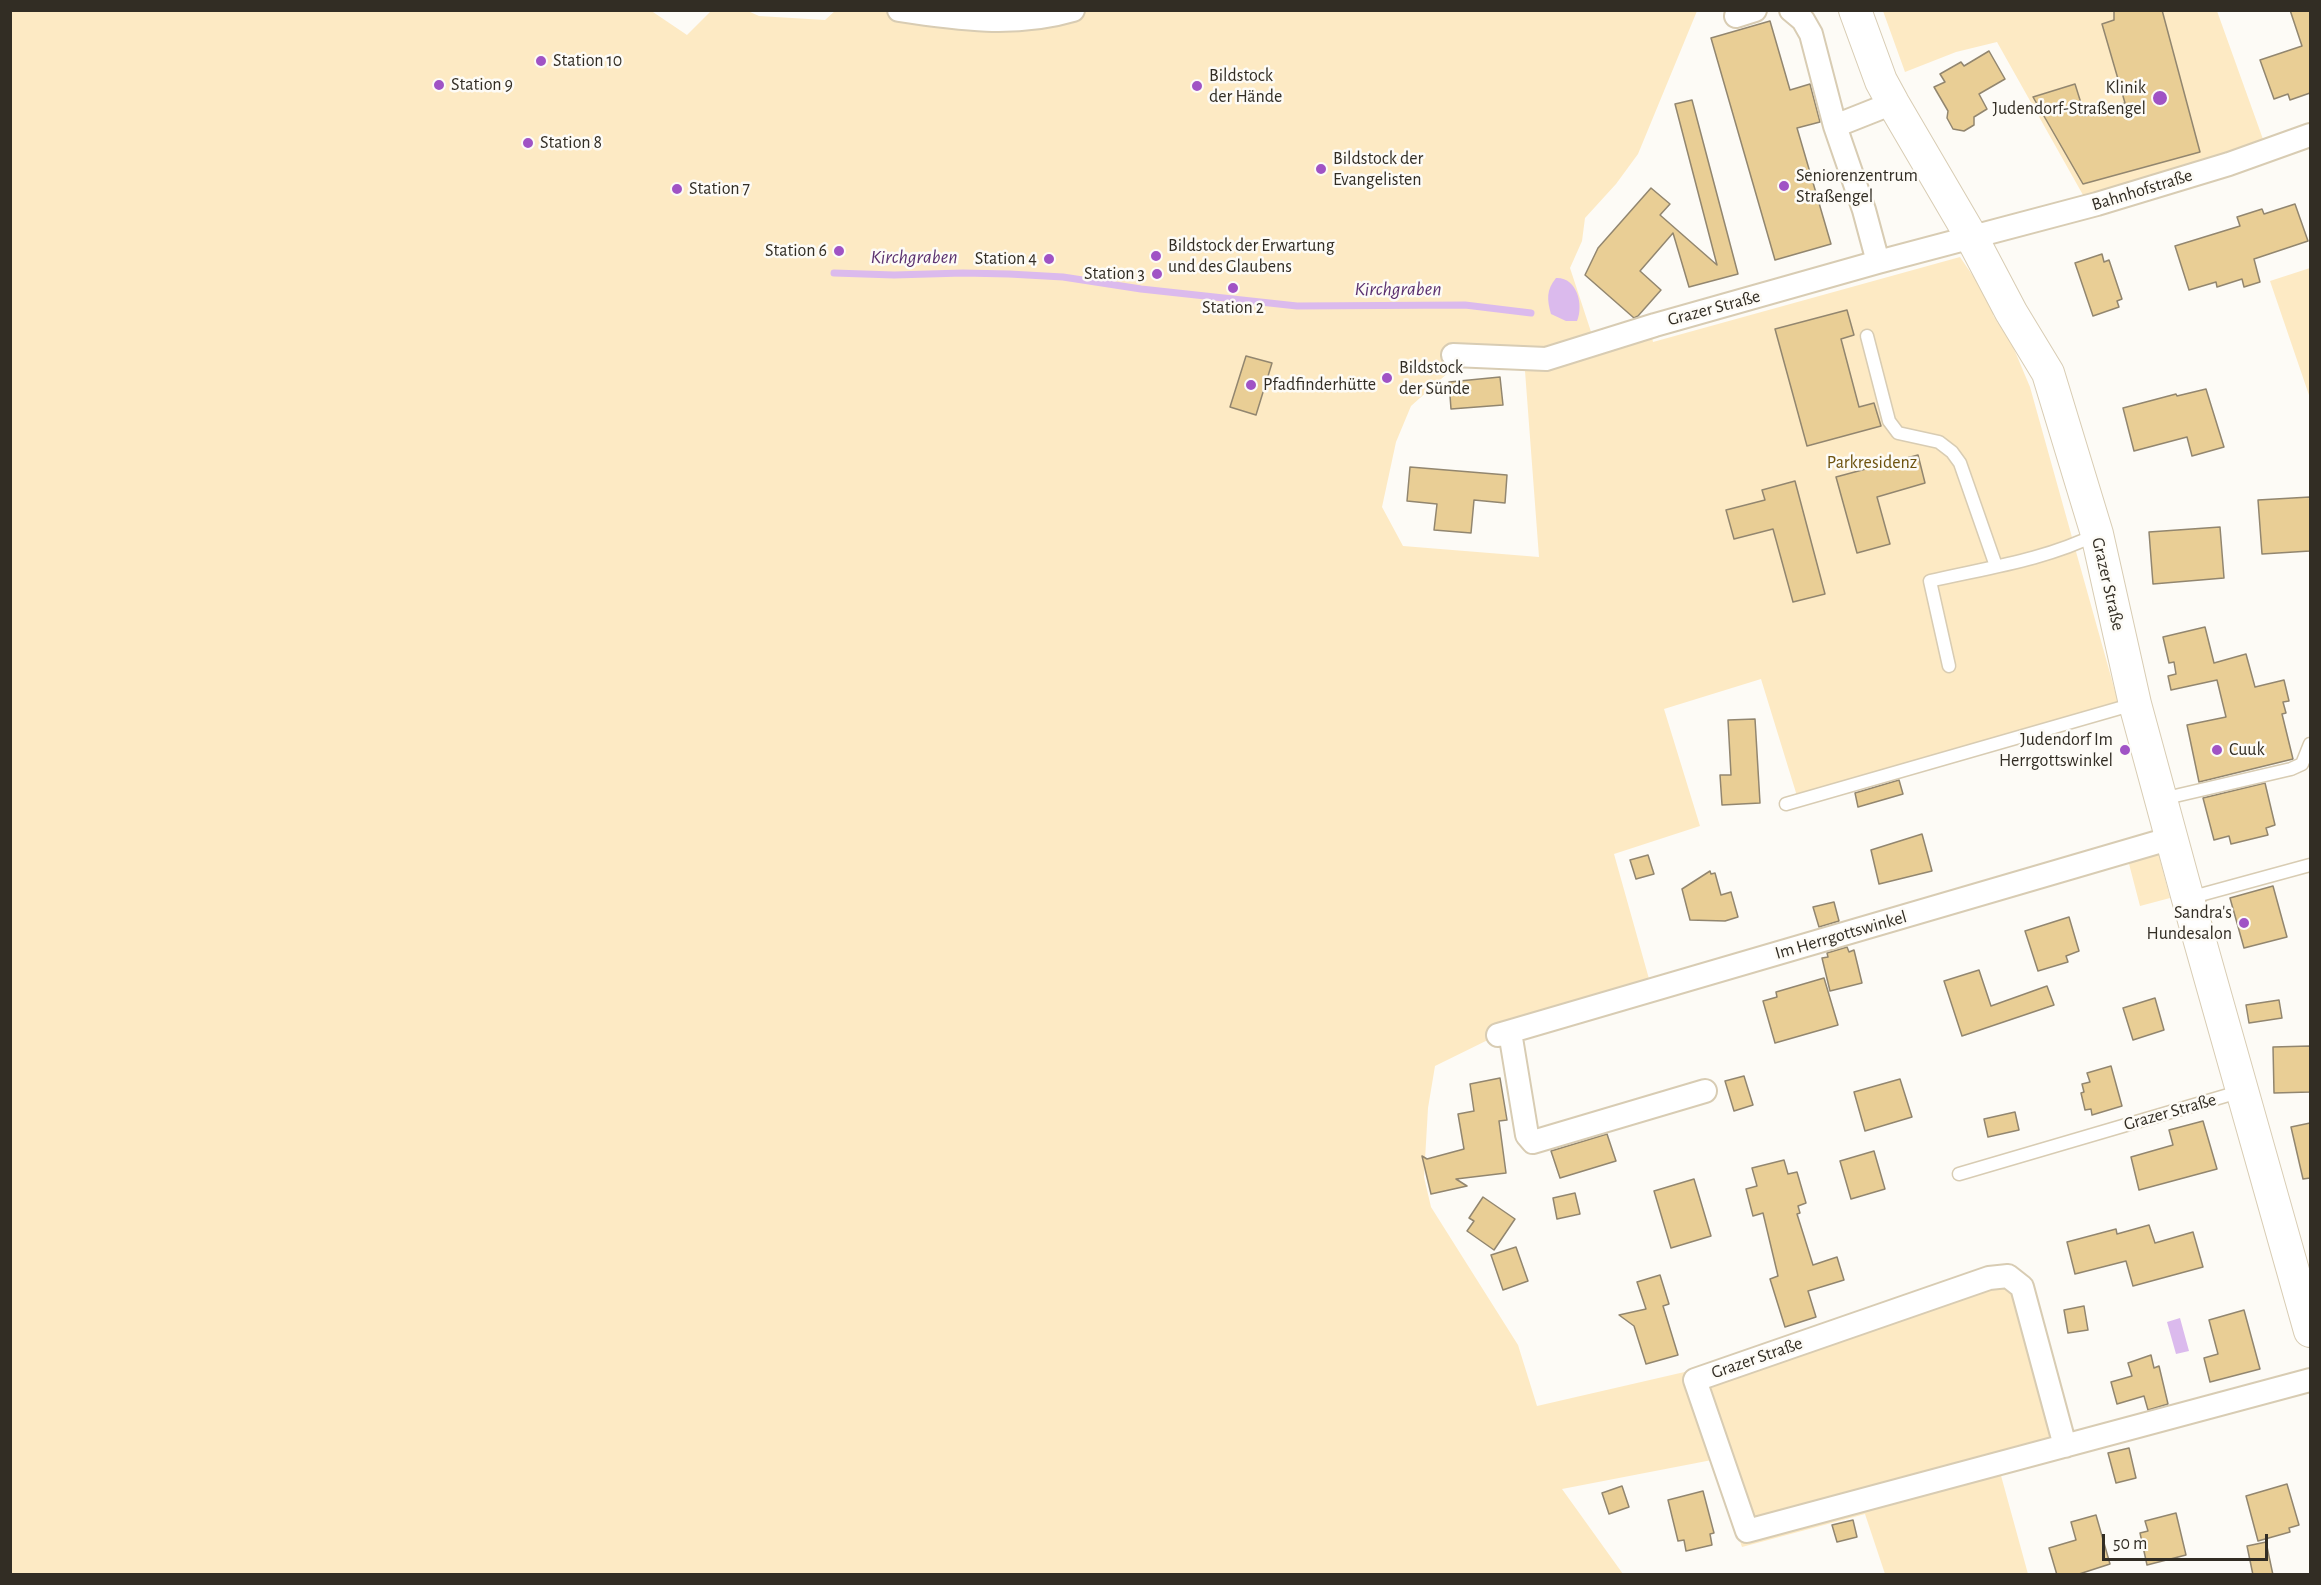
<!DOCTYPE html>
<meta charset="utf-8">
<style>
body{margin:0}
#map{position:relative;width:2321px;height:1585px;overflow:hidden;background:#fdfbf6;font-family:"Alegreya Sans",sans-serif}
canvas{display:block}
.frame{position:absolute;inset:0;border:12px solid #322d24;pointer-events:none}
.scale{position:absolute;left:2102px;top:1534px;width:166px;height:27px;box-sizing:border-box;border:3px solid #322d24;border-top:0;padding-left:8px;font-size:18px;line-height:21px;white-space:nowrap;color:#322d24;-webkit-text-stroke:4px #fdfbf6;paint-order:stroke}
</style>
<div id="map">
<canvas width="2321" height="1585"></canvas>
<div class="frame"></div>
<div class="scale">50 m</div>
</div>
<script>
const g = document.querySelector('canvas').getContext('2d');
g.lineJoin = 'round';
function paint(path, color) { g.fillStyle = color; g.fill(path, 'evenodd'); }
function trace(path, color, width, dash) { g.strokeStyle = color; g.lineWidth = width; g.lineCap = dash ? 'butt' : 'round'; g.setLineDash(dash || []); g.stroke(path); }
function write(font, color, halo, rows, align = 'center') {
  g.font = font + ' "Alegreya Sans",sans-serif'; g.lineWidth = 5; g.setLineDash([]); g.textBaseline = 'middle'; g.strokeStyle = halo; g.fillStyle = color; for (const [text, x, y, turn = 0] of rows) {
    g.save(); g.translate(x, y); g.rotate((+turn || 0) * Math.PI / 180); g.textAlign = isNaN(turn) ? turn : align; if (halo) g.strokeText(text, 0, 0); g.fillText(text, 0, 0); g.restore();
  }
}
paint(new Path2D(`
 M650,10L687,35L712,10L748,11L759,16L825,20L836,10L1697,11L1638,154L1616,184L1585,218L1582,241L1570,268L1597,350L1651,333L1653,342L1960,257L1995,308L1993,315L1998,323H2003L2030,387L2120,709L1797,796L1761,679L1664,709L1700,826L1614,854L1651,986L1498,1035L1435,1066L1428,1108L1424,1177L1431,1207L1518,1345L1537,1406L1793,1347L2007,1283L2018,1292L2059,1442L1997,1461L2028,1574H1885L1865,1514L1742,1547L1712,1460L1562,1489L1623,1574H11V11ZM1460,362L1525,371L1539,557L1403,546L1382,507L1396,442L1411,406Z
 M1883,11H2217L2264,142L2209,161L2083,195L1997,42L1956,52L1905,72Z
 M2310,268V398L2270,281Z
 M2158,852L2170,898L2140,906L2128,860Z`), '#fdeac4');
paint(new Path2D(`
 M1556,278C1577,277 1584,305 1577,321H1566L1551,314C1547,300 1546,290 1556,278Z
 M2180,1318L2189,1351L2176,1354L2167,1322Z`), '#dbbaed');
trace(new Path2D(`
 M834,273L894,275L963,273L1009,274L1063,277L1141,289L1297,306L1465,305L1531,313`), '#dbbaed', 7);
const building = new Path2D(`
 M2114,10H2162L2200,152L2083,184L2033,97L2075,84L2085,116L2125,103L2102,24L2114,20Z
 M2290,10H2310V93L2290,100L2288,94L2274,99L2260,60L2302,46Z
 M1770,21L1790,90L1810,84L1820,122L1797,128L1831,244L1775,260L1711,38Z
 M1989,51L2005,79L1979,94L1987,109L1974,117V125L1964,131L1953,129L1947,118L1948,111L1934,87L1945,82L1940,74L1961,62L1964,66Z
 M1692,100L1738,274L1689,287L1673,233L1640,271L1661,290L1638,316L1634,318L1585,275L1598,248L1651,188L1670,204L1660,215L1717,265L1675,104Z
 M2295,204L2308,241L2254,259L2260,282L2244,287L2242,279L2217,287L2216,282L2189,290L2175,246L2240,226L2237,217L2262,209L2264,214Z
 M2102,254L2104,262L2109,260L2122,299L2117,301L2119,307L2093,316L2075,263Z
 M1847,310L1854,335L1841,339L1859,407L1874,403L1881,426L1807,446L1775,329Z
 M1246,356L1272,363L1256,415L1230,407Z
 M1500,377L1503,405L1451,409L1449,382Z
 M2206,389L2224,447L2192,456L2187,437L2134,451L2123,408L2176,394L2177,396Z
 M1918,455L1925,483L1877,497L1890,544L1857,553L1836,477Z
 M1410,467L1507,475L1505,503L1474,500L1471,533L1434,530L1437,504L1407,501Z
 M1795,481L1825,594L1793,602L1773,529L1734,539L1726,510L1765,500L1762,490Z
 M2310,497V551L2262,554L2258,500Z
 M2220,527L2224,578L2153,584L2149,532Z
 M2205,627L2214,663L2246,654L2255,687L2284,680L2289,701L2283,702L2286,713L2282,714L2293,759L2199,782L2187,725L2226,717L2217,680L2171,690L2168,676L2176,674L2174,662L2169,663L2163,637Z
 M1755,719L1760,803L1722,805L1720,775H1731L1728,720Z
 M1899,780L1903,794L1858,807L1855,793Z
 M2265,783L2275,825L2266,828L2268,835L2231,844L2229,836L2214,840L2203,798Z
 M1922,834L1932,871L1879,884L1871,850Z
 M1648,855L1654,874L1636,879L1630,860Z
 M1710,871L1711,874L1715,873L1721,895L1731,892L1738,917L1725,921L1690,920L1682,889Z
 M2273,886L2287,937L2244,948L2230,898Z
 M1834,902L1839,921L1819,927L1813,907Z
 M2069,917L2079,951L2066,956L2068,962L2038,971L2025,931Z
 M1847,947L1849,952L1854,950L1862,983L1830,991L1822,958L1828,957L1827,953Z
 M1979,970L1991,1006L2047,986L2054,1005L1962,1036L1944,981Z
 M1824,978L1838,1025L1775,1043L1763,1001L1777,997L1776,992Z
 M2155,998L2164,1030L2133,1040L2123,1008Z
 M2279,1000L2282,1018L2249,1023L2246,1005Z
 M2310,1046V1092L2274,1093L2273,1047Z
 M2111,1066L2122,1106L2092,1115L2091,1109L2085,1110L2081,1093L2084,1092L2082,1084L2090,1082L2087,1073Z
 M1744,1076L1753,1105L1734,1111L1725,1081Z
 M1500,1078L1507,1120L1499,1121L1506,1173L1456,1179L1467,1186L1431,1194L1422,1156L1427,1159L1464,1149L1458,1114L1474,1111L1470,1084Z
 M1900,1079L1912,1117L1865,1131L1854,1092Z
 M2015,1112L2019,1130L1988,1137L1984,1119Z
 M2203,1121L2217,1169L2139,1190L2131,1157L2173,1145L2169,1130Z
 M2310,1123V1178L2303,1179L2291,1127Z
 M1607,1134L1616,1161L1560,1178L1551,1151Z
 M1874,1151L1885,1189L1851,1199L1840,1161Z
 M1784,1160L1788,1174L1797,1172L1806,1203L1798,1206L1800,1213L1797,1214L1813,1265L1837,1257L1844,1280L1808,1291L1816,1317L1785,1327L1770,1279L1778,1276L1763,1213L1753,1216L1746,1189L1757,1186L1752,1168Z
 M1694,1179L1711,1236L1671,1248L1654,1191Z
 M1575,1193L1580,1214L1557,1219L1553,1198Z
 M1483,1197L1515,1219L1494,1250L1467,1231L1474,1221L1469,1218Z
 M2149,1225L2155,1243L2193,1232L2203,1267L2133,1286L2126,1261L2075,1274L2067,1242L2116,1229L2117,1234Z
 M1516,1247L1528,1281L1503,1290L1491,1255Z
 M1660,1275L1669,1304L1663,1306L1678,1355L1646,1364L1634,1326L1619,1315L1646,1309L1637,1282Z
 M2084,1306L2088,1330L2068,1333L2064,1310Z
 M2244,1310L2260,1369L2210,1382L2204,1358L2218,1354L2209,1320Z
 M2151,1355L2154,1368L2159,1366L2168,1404L2148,1410L2144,1396L2117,1404L2111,1382L2132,1376L2128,1363Z
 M2129,1448L2136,1478L2116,1483L2108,1453Z
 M2287,1484L2299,1525L2289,1528L2290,1532L2258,1541L2246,1496Z
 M1622,1486L1629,1507L1609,1514L1602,1493Z
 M1703,1491L1714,1533L1710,1534L1712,1545L1686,1551L1684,1540L1678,1541L1668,1500Z
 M2176,1513L2186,1555L2147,1565L2140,1533L2148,1531L2145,1521Z
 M2096,1515L2110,1564L2076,1575H2057L2049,1548L2076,1540L2071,1522Z
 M1853,1520L1857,1537L1837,1542L1832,1525Z
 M2266,1542L2273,1575H2253L2247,1546Z`);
paint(building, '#e9ce95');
trace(building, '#92866f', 1.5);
const service = new Path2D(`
 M1867,336L1889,421L1898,433L1939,442L1952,452L1960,463L1996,566
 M1949,666L1930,581C1986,568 2045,560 2097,534
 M2162,799L2291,769L2302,764L2310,744
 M1786,804L2134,704
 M2189,898L2310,865
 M1959,1174L2242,1091`);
const minor = new Path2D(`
 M899,10C957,19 1016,27 1073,10
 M1791,10L1803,20L1811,34L1835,126
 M1736,16L1755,10
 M1878,262L1864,210L1835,126L1893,103
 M1453,355L1546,359L1655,325L1878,262L2097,204L2229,164L2310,135
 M1510,1032L1527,1135L1533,1142L1705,1091
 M1498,1035L2172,838
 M2065,1446L2022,1287L2008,1276L1989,1278L1695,1380L1747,1531L2310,1380`);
const secondary = new Path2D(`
 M1855,10L1881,81L1893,103L1972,238L2011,312L2048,373L2097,534L2135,704L2188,899L2310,1331`);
trace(service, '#d8ccb3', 15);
trace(minor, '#d8ccb3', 26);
trace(secondary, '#d8ccb3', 34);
trace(service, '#fff', 12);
trace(minor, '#fff', 22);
trace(secondary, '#fff', 32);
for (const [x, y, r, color] of [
 [541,61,6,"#a053c5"],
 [439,85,6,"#a053c5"],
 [1197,86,6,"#a053c5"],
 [2160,98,8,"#a053c5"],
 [528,143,6,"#a053c5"],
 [1321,169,6,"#a053c5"],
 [1784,186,6,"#a053c5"],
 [677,189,6,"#a053c5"],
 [839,251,6,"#a053c5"],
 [1156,256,6,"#a053c5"],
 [1049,259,6,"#a053c5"],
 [1157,274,6,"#a053c5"],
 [1233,288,6,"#a053c5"],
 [1387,378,6,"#a053c5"],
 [1251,385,6,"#a053c5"],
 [2125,750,6,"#a053c5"],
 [2217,750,6,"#a053c5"],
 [2244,923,6,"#a053c5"]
]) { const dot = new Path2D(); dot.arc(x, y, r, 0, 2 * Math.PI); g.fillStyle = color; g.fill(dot); trace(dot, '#fdfbf6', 2); }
write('18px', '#322d24', '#fdfbf6', [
 ["Station 10",553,61],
 ["Bildstock",1209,76],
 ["der Hände",1209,97],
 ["Station 9",451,85],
 ["Klinik",2146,88,"right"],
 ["Judendorf-Straßengel",2146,109,"right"],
 ["Station 8",540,143],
 ["Bildstock der",1333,159],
 ["Evangelisten",1333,180],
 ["Seniorenzentrum",1796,176],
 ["Straßengel",1796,197],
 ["Station 7",689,189],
 ["Bildstock der Erwartung",1168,246],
 ["und des Glaubens",1168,267],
 ["Station 6",827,251,"right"],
 ["Station 4",1037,259,"right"],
 ["Station 3",1145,274,"right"],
 ["Station 2",1233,308,"center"],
 ["Bildstock",1399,368],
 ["der Sünde",1399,389],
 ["Pfadfinderhütte",1263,385],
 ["Judendorf Im",2113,740,"right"],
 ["Herrgottswinkel",2113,761,"right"],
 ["Cuuk",2229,750],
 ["Sandra's",2232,913,"right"],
 ["Hundesalon",2232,934,"right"]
], 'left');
write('18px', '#322d24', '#fdfbf6', [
 ["Bahnhofstraße",2142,190,-17],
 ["Grazer Straße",1714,308,-15],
 ["Grazer Straße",2108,584,77],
 ["Im Herrgottswinkel",1841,935,-16],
 ["Grazer Straße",2170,1112,-16],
 ["Grazer Straße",1757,1358,-19]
]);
write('18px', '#6e530f', '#fdfbf6', [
 ["Parkresidenz",1872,463]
]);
write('italic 20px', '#5b316f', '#fdfbf6', [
 ["Kirchgraben",914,257],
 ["Kirchgraben",1398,289]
]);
</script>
